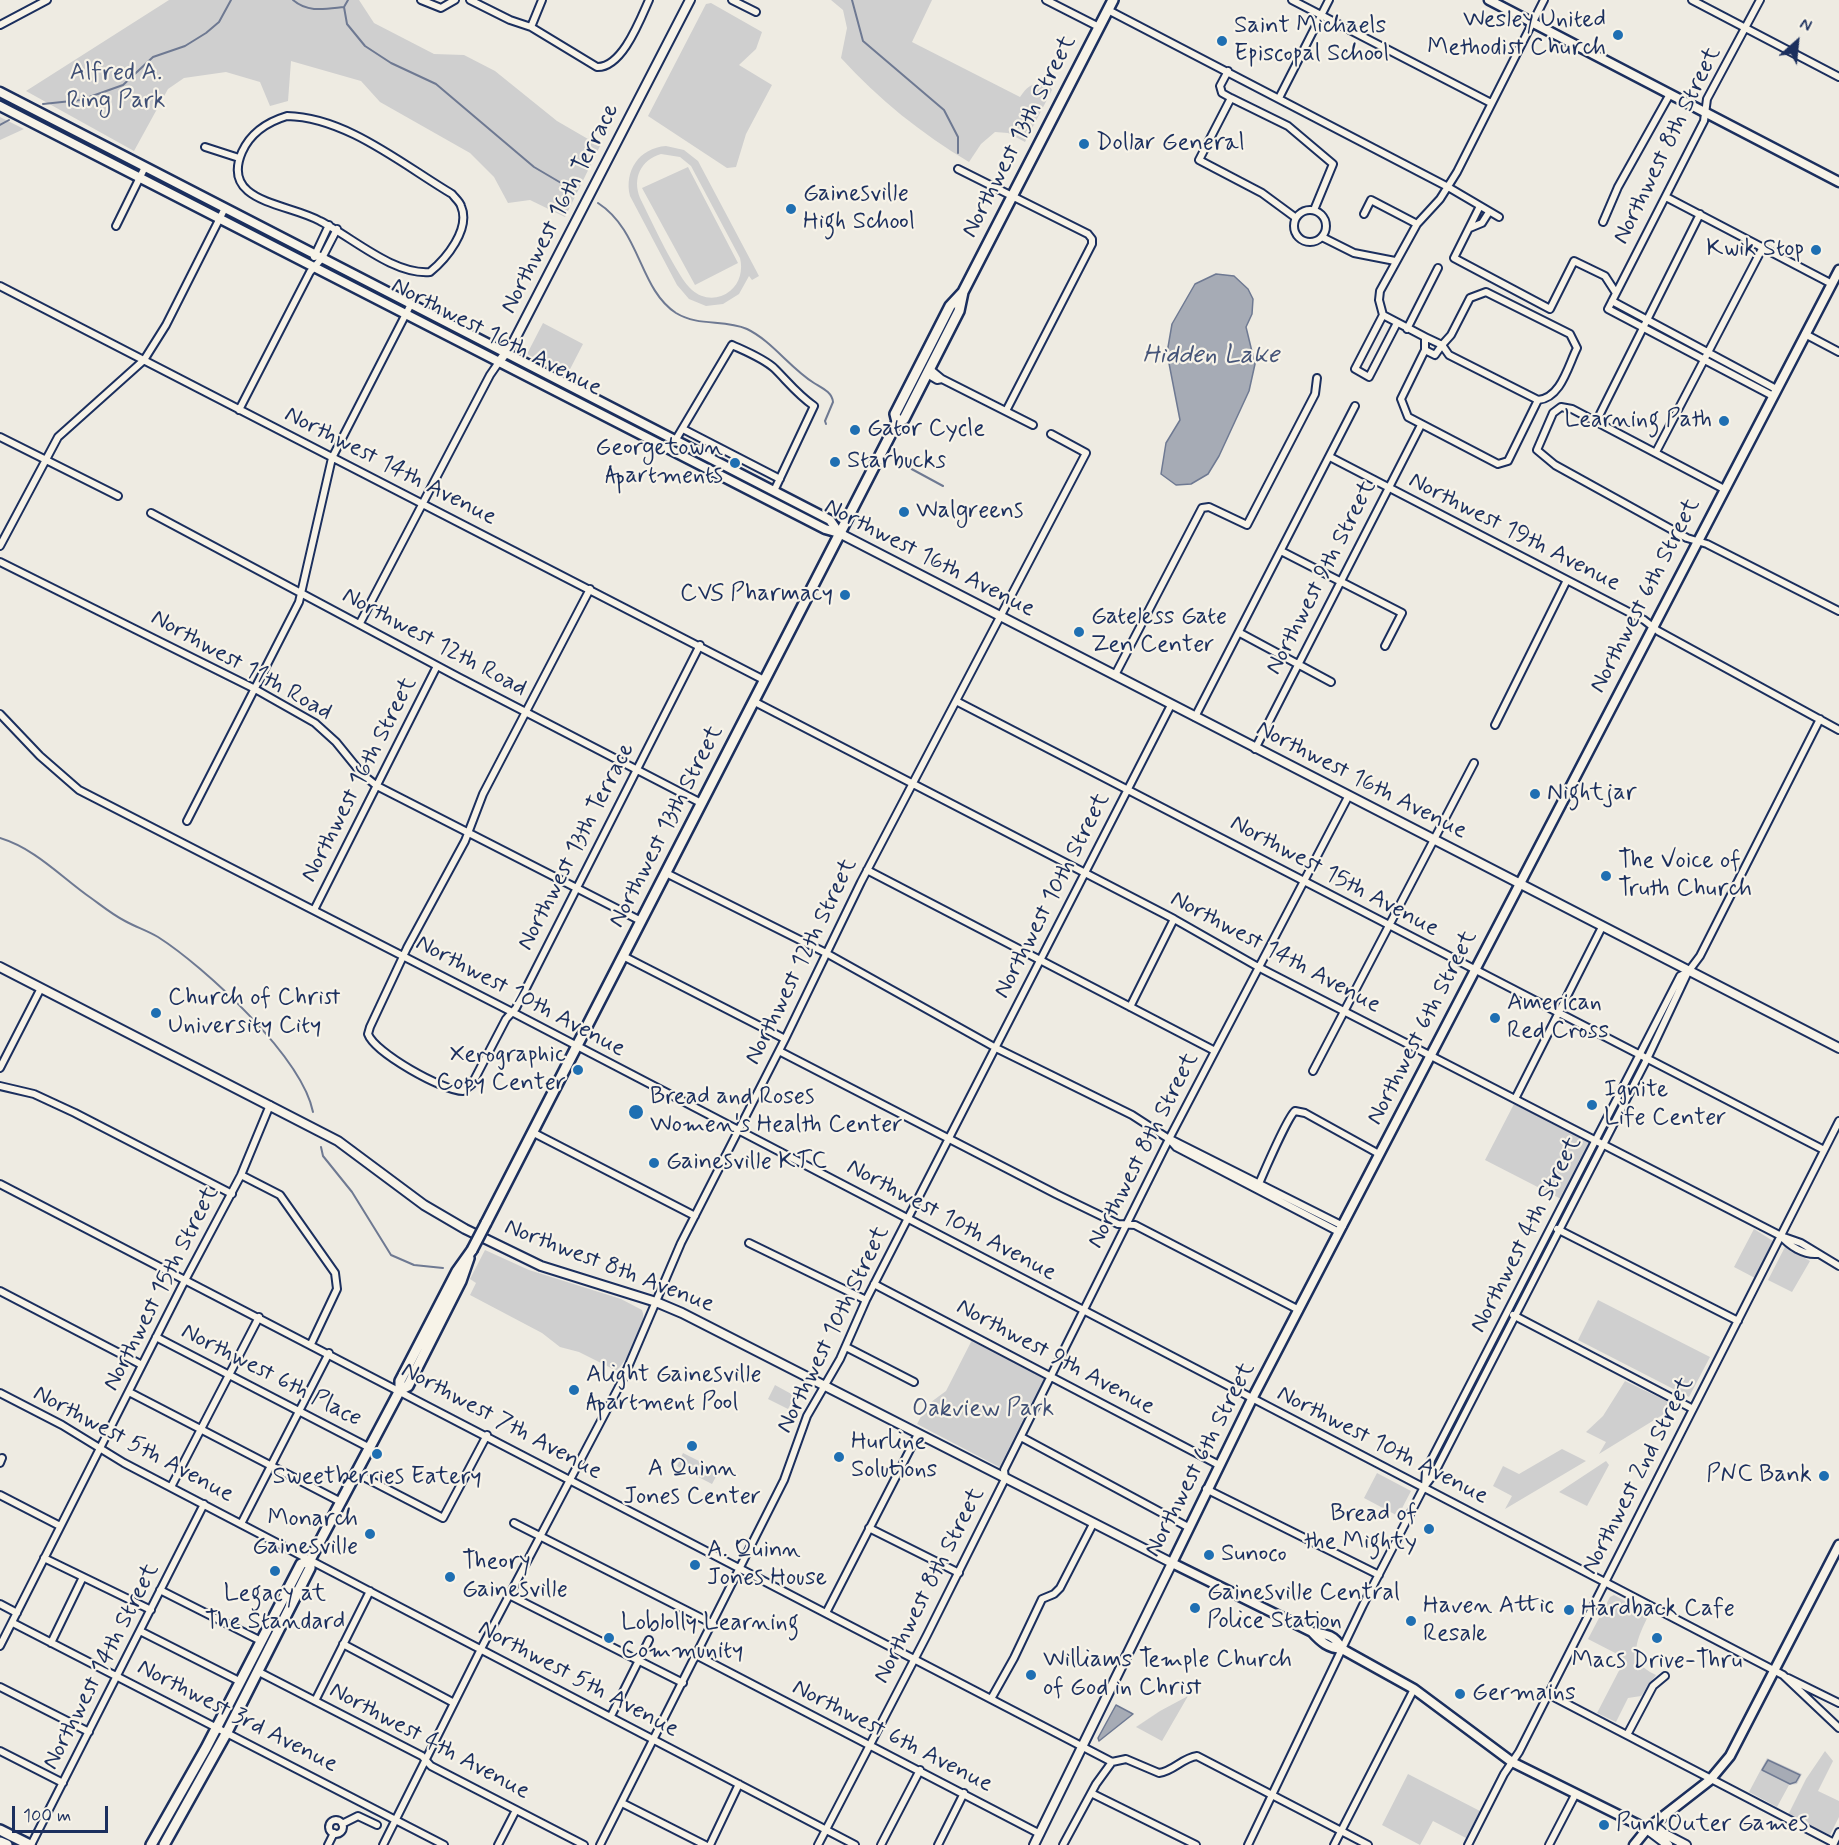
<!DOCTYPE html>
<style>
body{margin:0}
#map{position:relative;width:1839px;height:1845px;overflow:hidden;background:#eeebe2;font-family:Mynerve,sans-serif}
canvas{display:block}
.north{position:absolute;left:1767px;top:12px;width:60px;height:60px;-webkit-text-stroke:4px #f7f3e8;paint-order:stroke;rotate:27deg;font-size:16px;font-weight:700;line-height:24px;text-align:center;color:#1b2f5e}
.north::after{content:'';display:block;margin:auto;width:21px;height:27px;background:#1b2f5e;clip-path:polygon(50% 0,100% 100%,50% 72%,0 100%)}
.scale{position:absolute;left:12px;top:1806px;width:96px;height:27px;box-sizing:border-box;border:3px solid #1b2f5e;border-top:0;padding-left:8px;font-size:18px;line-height:21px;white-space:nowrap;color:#1b2f5e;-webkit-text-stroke:4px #f7f3e8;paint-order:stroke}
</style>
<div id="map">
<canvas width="1839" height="1845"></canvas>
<div class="north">N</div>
<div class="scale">100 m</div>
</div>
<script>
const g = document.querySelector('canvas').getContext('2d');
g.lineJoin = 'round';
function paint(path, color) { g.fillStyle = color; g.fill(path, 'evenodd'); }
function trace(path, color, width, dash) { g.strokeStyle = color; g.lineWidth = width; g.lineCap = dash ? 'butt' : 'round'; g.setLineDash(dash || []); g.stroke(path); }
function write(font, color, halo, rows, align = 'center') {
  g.font = font + ' Mynerve,sans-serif'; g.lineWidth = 4.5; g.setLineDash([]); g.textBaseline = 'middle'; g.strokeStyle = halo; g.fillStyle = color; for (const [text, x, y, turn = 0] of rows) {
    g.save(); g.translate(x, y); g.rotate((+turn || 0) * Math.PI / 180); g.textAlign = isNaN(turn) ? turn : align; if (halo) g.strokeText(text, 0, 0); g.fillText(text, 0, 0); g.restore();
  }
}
paint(new Path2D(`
 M169,0H359L374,23L434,54L464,55L495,71L557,121L600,146L565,217L530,200L508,203L494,177L470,153L380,102L361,81L291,61L288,101L270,106L260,82L226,72L184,78L168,89L134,151L26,91Z
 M831,0H932L912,42L1020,97C1029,84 1034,82 1049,85L1052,90L1025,142L1008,133L995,132L981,144L969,162C922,134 878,99 841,58L847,28L843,10Z
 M711,3L762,32L756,49L739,65L772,85L746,134L736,167L727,168L648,116L706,4Z
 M0,117L24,129L0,140Z
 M666,146L684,150L698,161L759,276L752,280L749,276L739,294L723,304L706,306L689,299L677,285L630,196C624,171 639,148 666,146ZM661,154L680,157L691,166L740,258C743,270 740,283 730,291C719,300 703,300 692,290C678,279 650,218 640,198C632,178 641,160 661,154Z
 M688,167L738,263L695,285L642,188Z
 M543,323L583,344L567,375L527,354Z
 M1514,1104L1590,1142L1561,1199L1485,1160Z
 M1754,1229L1773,1241L1755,1278L1734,1267Z
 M1785,1247L1810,1261L1792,1292L1768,1280Z
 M485,1250L529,1270L621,1299L642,1310C649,1327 627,1358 617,1371L579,1352L560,1347L542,1333L470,1295L476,1283L470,1279Z
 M1598,1300L1710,1357L1689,1397L1578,1340Z
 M972,1340L1046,1379L1001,1468L917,1424L927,1405L946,1391Z
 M1625,1381L1677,1406L1599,1454L1606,1442L1586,1432L1603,1416Z
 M775,1385L795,1396L788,1409L768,1399Z
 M1562,1449L1586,1461L1505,1509L1512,1496L1493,1486L1503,1466L1519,1474Z
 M683,1453L719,1471L712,1484L677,1466Z
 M1606,1461L1609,1465L1587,1506L1559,1492Z
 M1377,1473L1411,1491L1398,1516L1364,1498Z
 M1614,1595L1649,1614C1638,1638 1624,1661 1656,1675L1641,1696L1628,1698L1616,1722L1597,1713L1624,1661L1621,1656L1588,1639L1610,1597Z
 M1188,1696L1162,1741L1136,1727L1160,1711Z
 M1825,1751L1833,1761L1818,1791L1839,1801V1817L1829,1837L1788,1815L1806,1779Z
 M1767,1758L1802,1774L1797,1784L1789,1785L1777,1807L1749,1792Z
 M1408,1774L1480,1811L1466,1838L1433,1821L1420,1845L1382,1825Z`), '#cfcfcf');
const water = new Path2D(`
 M1216,274L1234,276L1248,289L1253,299L1252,314L1246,327L1255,364L1249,391L1219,456L1208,474L1191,484L1176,485L1161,474L1166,443L1180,420L1167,353L1172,324L1195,284Z
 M1116,1705L1133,1714L1099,1741L1098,1738Z
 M1768,1760L1800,1775L1796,1782L1790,1784L1762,1770Z`);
paint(water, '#a6abb5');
trace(water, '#6e7992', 1.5);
trace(new Path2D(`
 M293,0C308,13 325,9 344,7L348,0
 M852,0L863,41L944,110L958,137V153
 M344,7L347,24L365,46L391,63L436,84L534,167L573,190
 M43,104L81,100L123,85L153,57L185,46L206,33L219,22L231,0
 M0,125L9,120
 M598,203C641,231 639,289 676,313C699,327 724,319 747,329C772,341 790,368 814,383C822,388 832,392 833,402L825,421L826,424
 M895,460L943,486
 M0,838C36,849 61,877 91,898C102,906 113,915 125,921C136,927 148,931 158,937C205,967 302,1057 313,1112
 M321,1147L323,1156L352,1192L391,1255L414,1265L443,1268`), '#6e7992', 2);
const minor = new Path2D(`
 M421,0L441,8L455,0
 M470,0L510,20L531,27L597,67C622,68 640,20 649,0
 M732,0L756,12
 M1046,0L1099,27
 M1292,0L1491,103
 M1692,0L1839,77
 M1760,0L1707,99L1704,121L1608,309L1773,396
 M1108,10L1448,187L1499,217
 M0,25L47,0
 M531,27L542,0
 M1228,71L1220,86L1222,93L1231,98L1199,160L1262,193L1296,218
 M1231,98L1288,126L1333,164L1314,210
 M1279,98L1329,0
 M287,116C346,117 403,165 452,194C455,198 460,202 461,206C471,229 446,259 430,272C393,275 352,237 320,221C288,203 220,203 242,152C251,132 267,122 287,116Z
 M205,147L239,158
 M958,169L1088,234L1092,239V244L1006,411
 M1666,197L1832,284
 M1480,206L1454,258L1550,309L1574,261L1605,276L1616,293
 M1294 226a16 16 0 1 1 32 0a16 16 0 1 1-32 0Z
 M1364,214L1371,200L1417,224
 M1603,222L1618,187L1670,94
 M116,226L145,167
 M1470,228L1482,223L1489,212
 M1322,237L1354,253L1395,261
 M314,257L329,225
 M0,286L764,680
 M1612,301L1776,389
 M1383,315L1355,369L1369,377L1397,323
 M1407,329L1438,268
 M1805,334L1839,352
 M1425,337L1442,345L1435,355L1425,350V337L1383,315L1379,300L1380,291L1417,224L1440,199L1457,172L1544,0
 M1425,350L1401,399L1408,417L1498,464L1508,461L1538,400C1561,398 1568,366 1577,348L1570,334L1486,292L1470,298L1451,335L1442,345L1449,355L1538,400
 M930,369L942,379L1033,425
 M927,374L937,380L942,379
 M239,410L310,272L322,258L337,229
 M1596,422L1700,214
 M683,429L780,479
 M0,437L118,496
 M675,441L732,345C745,351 765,359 775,369C788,382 798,395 814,406L774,491
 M1656,452L1763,247
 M1330,457L1644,620L1658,631L1839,730
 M1724,489L1572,409L1561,407L1553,413L1537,450L1555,465L1687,538L1707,544L1839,611
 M151,513L458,677L701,803
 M0,546L58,437L144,360L166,325L225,208
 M1281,551L1402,613L1385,646
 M0,562L255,689L315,723L336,742L362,774L377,786L641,921
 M590,589L483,794L465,841L407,948L370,1027L368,1034C375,1053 443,1091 463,1091L472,1084L506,1019L516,1008L700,645
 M360,623L490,375L499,362
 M1240,633L1331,682
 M1115,675L1202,508L1209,507L1247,525L1315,394L1317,378
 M753,701L1174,919L1260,968L1781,1236L1801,1243L1839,1266
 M956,701L1824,1150
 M0,714L40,756L79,790L512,1012L1783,1675L1839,1728
 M1195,717L1355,406
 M1495,725L1567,580
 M1255,749L1421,425
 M187,821L299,602L332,458L411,304
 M867,870L1215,1051
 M666,873L826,953L996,1048L1132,1115L1169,1139L1176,1147L1339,1232
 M314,910L437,666
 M623,956L785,1039
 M1130,1007L1174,919
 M779,1051L1056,1194L1118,1224L1135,1225L1299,1310
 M0,1068L41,988
 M1313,1071L1474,763
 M0,1086L34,1094L75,1113L232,1194
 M1515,1099L1602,927
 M532,1132L695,1216
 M1170,1139L1343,1226
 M241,1175L280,1195L335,1273L337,1289L311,1344
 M0,1184L1112,1762L1126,1759L1159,1773C1174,1771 1182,1758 1197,1756L1368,1845
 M1258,1186C1264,1172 1288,1117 1295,1111L1305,1113L1379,1154
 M1557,1229L1738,1321
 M1781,1236C1789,1246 1804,1255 1817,1254
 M749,1243L866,1300
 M874,1284L1219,1465
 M0,1291L142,1365
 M1513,1315L1693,1409
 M156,1337L370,1448
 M846,1347L914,1382
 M129,1392L341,1502
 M0,1393L62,1425L124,1463L855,1845
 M1021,1437L1188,1527
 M0,1463L2,1458
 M356,1473L443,1518L487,1435
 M171,1487L259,1317
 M1425,1487L1426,1470L1680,976L1688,972L1700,956L1820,719
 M1206,1489L1379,1575
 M0,1495L60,1526
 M514,1523L713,1624
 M241,1524L329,1353
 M869,1528L959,1573
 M44,1558L151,1610
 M160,1590L261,1641
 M509,1595L683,1683
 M0,1604L17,1613
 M826,1613L918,1434
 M13,1623L444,1845
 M140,1631L241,1682
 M51,1643L83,1577
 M343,1644L454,1703
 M0,1646L182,1286L241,1175L270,1105
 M696,1655L1040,1834
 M257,1671L422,1756L431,1766L584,1845
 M1788,1678L1839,1703
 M0,1687L89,1732
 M1548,1694L1834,1843
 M991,1699L1014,1658L1042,1599L1054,1594L1060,1588L1093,1524
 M315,1701L370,1591
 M611,1716L649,1640
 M1627,1735L1653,1686L1665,1676
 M0,1751L63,1783
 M1091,1793L1196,1845
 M622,1803L705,1845
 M329 1827a7 7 0 1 1 14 0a7 7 0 1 1-14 0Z
 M342,1824L358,1816L377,1825
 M31,1845L204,1504
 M328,1845L334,1833
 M383,1845L483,1645L622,1381L681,1243L785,1039L861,882L1086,453L1051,434
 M498,1845L516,1810
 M600,1845L784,1480L807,1416L840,1359L866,1300L1171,705
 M710,1845L739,1784
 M818,1845L927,1635L1005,1479L1004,1470L1169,1139L1348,797
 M881,1845L920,1770
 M938,1845L964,1793
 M1063,1845L1096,1784L1112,1762
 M1248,1845L1363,1605L1424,1487L1434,1474L1647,1059L1688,972
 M1334,1845L1414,1689
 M1468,1845L1504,1774L1519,1752L1839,1121
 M1549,1845L1575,1795
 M1833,1845L1839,1832`);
const tertiary = new Path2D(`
 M499,362L513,343L690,0
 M839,533L1839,1048
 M0,967L338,1141L424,1205L465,1229L541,1266L656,1302L682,1313L1172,1563L1034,1845
 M1647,1829L1663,1833L1686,1845
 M1648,1830L1668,1845`);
const secondary = new Path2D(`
 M1489,0L1839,182
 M0,92L830,520L839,533
 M0,106L825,529L839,533
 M1312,1632C1321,1642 1328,1648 1342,1649L1414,1689L1512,1762L1647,1829
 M1342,1649C1335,1635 1326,1634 1312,1632L1172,1563L1252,1399L1839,270
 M1634,1845L1647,1829L1710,1780L1730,1756L1839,1545`);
const primary = new Path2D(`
 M897,422L895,414L950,306L963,292
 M486,1223L897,422L904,419L959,311L963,292L1113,0
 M400,1390L408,1386L461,1281L469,1258
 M0,1830L30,1845
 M0,1842L7,1845
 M151,1845L206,1748L301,1564L310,1560
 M164,1845L227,1732L310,1568V1560L400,1390V1381L457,1271L472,1250`);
trace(minor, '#1b2f5e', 10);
trace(tertiary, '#1b2f5e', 12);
trace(secondary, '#1b2f5e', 13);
trace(primary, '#1b2f5e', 14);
trace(minor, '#f7f3e8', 6);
trace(tertiary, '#f7f3e8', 8);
trace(secondary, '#f7f3e8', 8);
trace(primary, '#f7f3e8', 9);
const primaryBridge = new Path2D(`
 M472,1250L486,1223`);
trace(primaryBridge, '#1b2f5e', 14, []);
trace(primaryBridge, '#f7f3e8', 9);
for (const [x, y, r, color] of [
 [1618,35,6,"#1f6fb2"],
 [1222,41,6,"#1f6fb2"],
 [1084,144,6,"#1f6fb2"],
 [791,209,6,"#1f6fb2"],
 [1816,250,6,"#1f6fb2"],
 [1724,421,6,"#1f6fb2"],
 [855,430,6,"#1f6fb2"],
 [835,462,6,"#1f6fb2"],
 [735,463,6,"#1f6fb2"],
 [904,512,6,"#1f6fb2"],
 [845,595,6,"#1f6fb2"],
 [1079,632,6,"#1f6fb2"],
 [1535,794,6,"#1f6fb2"],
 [1606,876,6,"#1f6fb2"],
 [156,1013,6,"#1f6fb2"],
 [1495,1018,6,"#1f6fb2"],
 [578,1070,6,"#1f6fb2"],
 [1592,1105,6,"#1f6fb2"],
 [636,1112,8,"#1f6fb2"],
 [654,1163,6,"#1f6fb2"],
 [574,1390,6,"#1f6fb2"],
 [692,1446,6,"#1f6fb2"],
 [377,1454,6,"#1f6fb2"],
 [839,1457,6,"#1f6fb2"],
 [1824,1476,6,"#1f6fb2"],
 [1429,1529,6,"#1f6fb2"],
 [370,1534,6,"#1f6fb2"],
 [1209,1555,6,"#1f6fb2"],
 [695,1565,6,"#1f6fb2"],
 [275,1571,6,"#1f6fb2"],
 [450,1577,6,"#1f6fb2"],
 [1195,1608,6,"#1f6fb2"],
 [1569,1610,6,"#1f6fb2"],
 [1411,1621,6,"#1f6fb2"],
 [609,1638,6,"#1f6fb2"],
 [1657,1638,6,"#1f6fb2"],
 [1031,1675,6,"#1f6fb2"],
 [1460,1694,6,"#1f6fb2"],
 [1604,1825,6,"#1f6fb2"]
]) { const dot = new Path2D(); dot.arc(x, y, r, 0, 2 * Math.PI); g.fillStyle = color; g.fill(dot); trace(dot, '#f7f3e8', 2); }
write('24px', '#1b2f5e', '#f7f3e8', [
 ["Wesley United",1606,21,"right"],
 ["Methodist Church",1606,49,"right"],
 ["Saint Michaels",1234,27],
 ["Episcopal School",1234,55],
 ["Dollar General",1096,144],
 ["Gainesville",803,195],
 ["High School",803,223],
 ["Kwik Stop",1804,250,"right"],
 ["Learning Path",1712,421,"right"],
 ["Gator Cycle",867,430],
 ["Georgetown",723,449,"right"],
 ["Apartments",723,477,"right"],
 ["Starbucks",847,462],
 ["Walgreens",916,512],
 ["CVS Pharmacy",833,595,"right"],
 ["Gateless Gate",1091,618],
 ["Zen Center",1091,646],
 ["Nightjar",1547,794],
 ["The Voice of",1618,862],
 ["Truth Church",1618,890],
 ["Church of Christ",168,999],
 ["University City",168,1027],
 ["American",1507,1004],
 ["Red Cross",1507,1032],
 ["Xerographic",566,1056,"right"],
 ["Copy Center",566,1084,"right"],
 ["Ignite",1604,1091],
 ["Life Center",1604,1119],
 ["Bread and Roses",650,1098],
 ["Women's Health Center",650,1126],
 ["Gainesville KTC",666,1163],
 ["Alight Gainesville",586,1376],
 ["Apartment Pool",586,1404],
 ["Hurline",851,1443],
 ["Solutions",851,1471],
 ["A Quinn",692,1470,"center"],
 ["Jones Center",692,1498,"center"],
 ["PNC Bank",1812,1476,"right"],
 ["Sweetberries Eatery",377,1478,"center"],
 ["Bread of",1417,1515,"right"],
 ["the Mighty",1417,1543,"right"],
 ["Monarch",358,1520,"right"],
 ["Gainesville",358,1548,"right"],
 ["A. Quinn",707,1551],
 ["Jones House",707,1579],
 ["Sunoco",1221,1555],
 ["Theory",462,1563],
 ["Gainesville",462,1591],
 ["Gainesville Central",1207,1594],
 ["Police Station",1207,1622],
 ["Legacy at",275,1595,"center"],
 ["The Standard",275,1623,"center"],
 ["Haven Attic",1423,1607],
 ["Resale",1423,1635],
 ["Hardback Cafe",1581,1610],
 ["Loblolly Learning",621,1624],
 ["Community",621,1652],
 ["Williams Temple Church",1043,1661],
 ["of God in Christ",1043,1689],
 ["Macs Drive-Thru",1657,1662,"center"],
 ["Germains",1472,1694],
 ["PunkOuter Games",1616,1825]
], 'left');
write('24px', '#3f4f75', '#f7f3e8', [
 ["Alfred A.",116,74],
 ["Ring Park",116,102],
 ["Oakview Park",983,1410]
]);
write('24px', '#1b2f5e', '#f7f3e8', [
 ["Northwest 13th Street",1020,137,-63],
 ["Northwest 8th Street",1668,146,-64],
 ["Northwest 16th Terrace",561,209,-63],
 ["Northwest 16th Avenue",496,338,27],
 ["Northwest 14th Avenue",390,467,27],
 ["Northwest 19th Avenue",1514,533,27],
 ["Northwest 16th Avenue",929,559,27],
 ["Northwest 9th Street",1322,578,-63],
 ["Northwest 6th Street",1646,596,-63],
 ["Northwest 12th Road",434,643,28],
 ["Northwest 11th Road",241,666,29],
 ["Northwest 16th Street",360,780,-63],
 ["Northwest 16th Avenue",1361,781,27],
 ["Northwest 13th Street",667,827,-63],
 ["Northwest 13th Terrace",577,847,-63],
 ["Northwest 15th Avenue",1334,877,28],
 ["Northwest 10th Street",1053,896,-63],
 ["Northwest 14th Avenue",1275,953,28],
 ["Northwest 12th Street",802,962,-64],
 ["Northwest 10th Avenue",520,997,28],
 ["Northwest 6th Street",1423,1028,-63],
 ["Northwest 8th Street",1144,1151,-63],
 ["Northwest 10th Avenue",951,1221,28],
 ["Northwest 4th Street",1527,1235,-63],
 ["Northwest 8th Avenue",609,1267,21],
 ["Northwest 15th Street",162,1289,-63],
 ["Northwest 10th Street",834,1330,-64],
 ["Northwest 9th Avenue",1055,1358,28],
 ["Northwest 6th Place",271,1376,27],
 ["Northwest 7th Avenue",501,1422,28],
 ["Northwest 5th Avenue",133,1445,28],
 ["Northwest 10th Avenue",1382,1446,27],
 ["Northwest 6th Street",1201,1460,-63],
 ["Northwest 2nd Street",1639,1476,-63],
 ["Northwest 8th Street",930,1586,-63],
 ["Northwest 14th Street",102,1667,-63],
 ["Northwest 5th Avenue",578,1680,28],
 ["Northwest 3rd Avenue",237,1717,27],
 ["Northwest 6th Avenue",892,1737,27],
 ["Northwest 4th Avenue",429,1742,28]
]);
write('italic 26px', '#455478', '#f7f3e8', [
 ["Hidden Lake",1211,357]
]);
</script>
